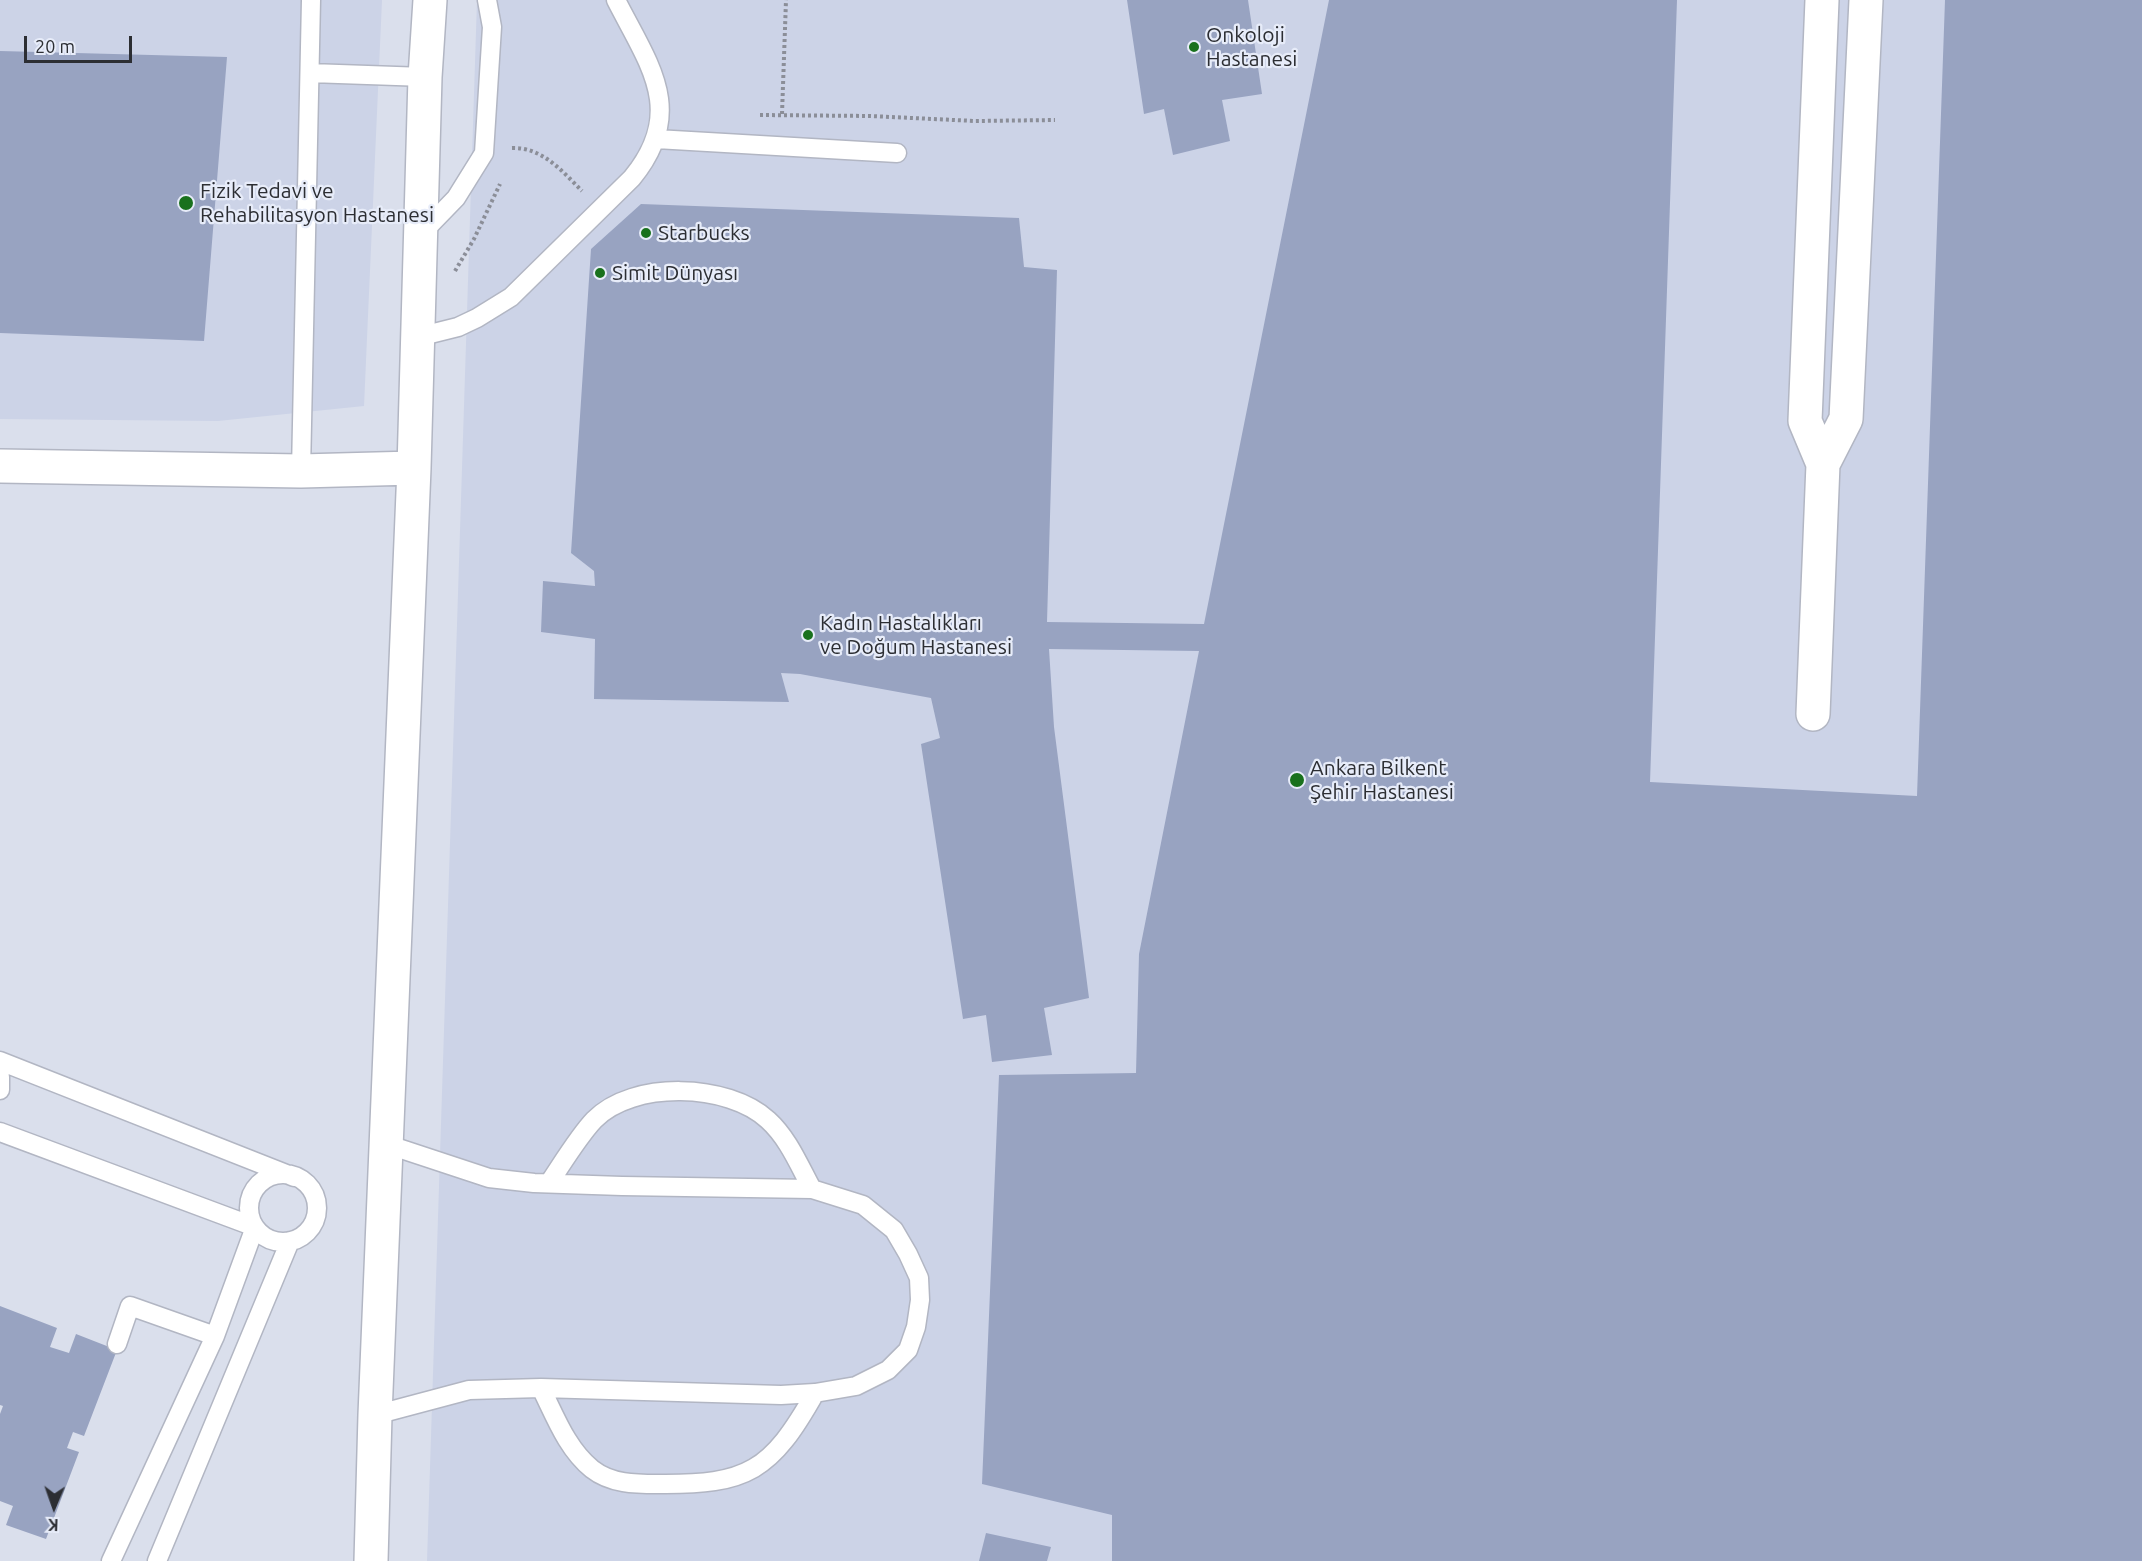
<!DOCTYPE html>
<meta charset="utf-8">
<style>
body{margin:0}
#map{position:relative;width:2142px;height:1561px;overflow:hidden;background:#dadfec;font-family:Ubuntu,sans-serif}
canvas{display:block}
.north{position:absolute;left:24px;top:1477px;width:60px;height:60px;-webkit-text-stroke:4px #e7ecf9;paint-order:stroke;rotate:182deg;font-size:16px;font-weight:700;line-height:24px;text-align:center;color:#2c2e33}
.north::after{content:'';display:block;margin:auto;width:21px;height:27px;background:#2c2e33;clip-path:polygon(50% 0,100% 100%,50% 72%,0 100%)}
.scale{position:absolute;left:24px;top:36px;width:108px;height:27px;box-sizing:border-box;border:3px solid #2c2e33;border-top:0;padding-left:8px;font-size:18px;line-height:21px;white-space:nowrap;color:#2c2e33;-webkit-text-stroke:4px #e7ecf9;paint-order:stroke}
</style>
<div id="map">
<canvas width="2142" height="1561"></canvas>
<div class="north">K</div>
<div class="scale">20 m</div>
</div>
<script>
const g = document.querySelector('canvas').getContext('2d');
g.lineJoin = 'round';
function paint(path, color) { g.fillStyle = color; g.fill(path, 'evenodd'); }
function trace(path, color, width, dash) { g.strokeStyle = color; g.lineWidth = width; g.lineCap = dash ? 'butt' : 'round'; g.setLineDash(dash || []); g.stroke(path); }
function write(font, color, halo, rows, align = 'center') {
  g.font = font + ' Ubuntu,sans-serif'; g.lineWidth = 4.5; g.setLineDash([]); g.textBaseline = 'middle'; g.strokeStyle = halo; g.fillStyle = color; for (const [text, x, y, turn = 0] of rows) {
    g.save(); g.translate(x, y); g.rotate((+turn || 0) * Math.PI / 180); g.textAlign = isNaN(turn) ? turn : align; if (halo) g.strokeText(text, 0, 0); g.fillText(text, 0, 0); g.restore();
  }
}
paint(new Path2D(`
 M0,0H382L364,406L218,421L0,419Z
 M477,0H2142V1561H427Z`), '#ccd3e7');
paint(new Path2D(`
 M1127,0H1248L1262,94L1222,100L1230,141L1173,155L1164,109L1144,114Z
 M1329,0H1677L1650,782L1917,796L1945,0H2142V1561H1112V1515L982,1484L999,1075L1136,1073L1139,954L1199,651L1049,649L1054,727L1089,998L1044,1008L1052,1055L992,1062L986,1015L963,1019L921,744L940,738L931,698L800,674L781,673L789,702L594,699L595,639L541,632L543,581L595,586L594,571L571,553L591,249L641,204L1019,218L1024,267L1057,270L1047,622L1204,624Z
 M0,51L227,57L204,341L0,333Z
 M0,1306L57,1328L50,1347L69,1353L76,1334L117,1350L84,1436L73,1432L67,1448L79,1452L46,1539L6,1525L13,1506L0,1501V1414L3,1406L0,1405Z
 M986,1533L1051,1547L1047,1561H979Z`), '#98a3c1');
const service = new Path2D(`
 M310,73L425,77
 M656,139L897,153
 M422,233L456,198L484,153L492,27L487,0
 M418,337L458,327L477,318L511,297L632,178C687,111 649,65 616,0
 M301,471L311,0
 M0,1061L294,1177
 M0,1077V1090
 M0,1132L255,1227L215,1336L111,1561
 M249 1208a34 34 0 1 1 68 0a34 34 0 1 1-68 0Z
 M549,1183C562,1164 578,1137 594,1120C633,1080 728,1083 768,1120C788,1138 799,1165 812,1189
 M117,1344L130,1306L215,1336
 M541,1388C555,1416 567,1449 592,1469C611,1484 635,1484 658,1484C748,1485 771,1471 815,1393
 M375,1415L469,1390L541,1388L781,1395L815,1393L856,1386L888,1370L908,1350L916,1327L920,1300L919,1278L908,1254L894,1230L863,1205L812,1189L622,1186L534,1183L489,1178L386,1144
 M157,1561L290,1241`);
const minor = new Path2D(`
 M1822,0L1805,421L1823,464
 M0,466L301,471L414,468
 M1813,714L1823,464L1846,419L1866,0
 M371,1561L375,1415L414,468L425,77L430,0`);
trace(service, '#b2b6c3', 21);
trace(minor, '#b2b6c3', 36);
trace(new Path2D(`
 M782,114L786,0
 M760,115L870,116L975,121L1055,120
 M512,148C542,147 562,171 582,191
 M455,271L474,239L500,184`), '#8b8e98', 4, [3, 3]);
trace(service, '#fff', 18);
trace(minor, '#fff', 33);
for (const [x, y, r, color] of [
 [1194,47,6,"#19711d"],
 [186,203,8,"#19711d"],
 [646,233,6,"#19711d"],
 [600,273,6,"#19711d"],
 [808,635,6,"#19711d"],
 [1297,780,8,"#19711d"]
]) { const dot = new Path2D(); dot.arc(x, y, r, 0, 2 * Math.PI); g.fillStyle = color; g.fill(dot); trace(dot, '#e7ecf9', 2); }
write('21px', '#2c2e33', '#e7ecf9', [
 ["Onkoloji",1206,35],
 ["Hastanesi",1206,59],
 ["Fizik Tedavi ve",200,191],
 ["Rehabilitasyon Hastanesi",200,215],
 ["Starbucks",658,233],
 ["Simit Dünyası",612,273],
 ["Kadın Hastalıkları",820,623],
 ["ve Doğum Hastanesi",820,647],
 ["Ankara Bilkent",1310,768],
 ["Şehir Hastanesi",1310,792]
], 'left');
</script>
